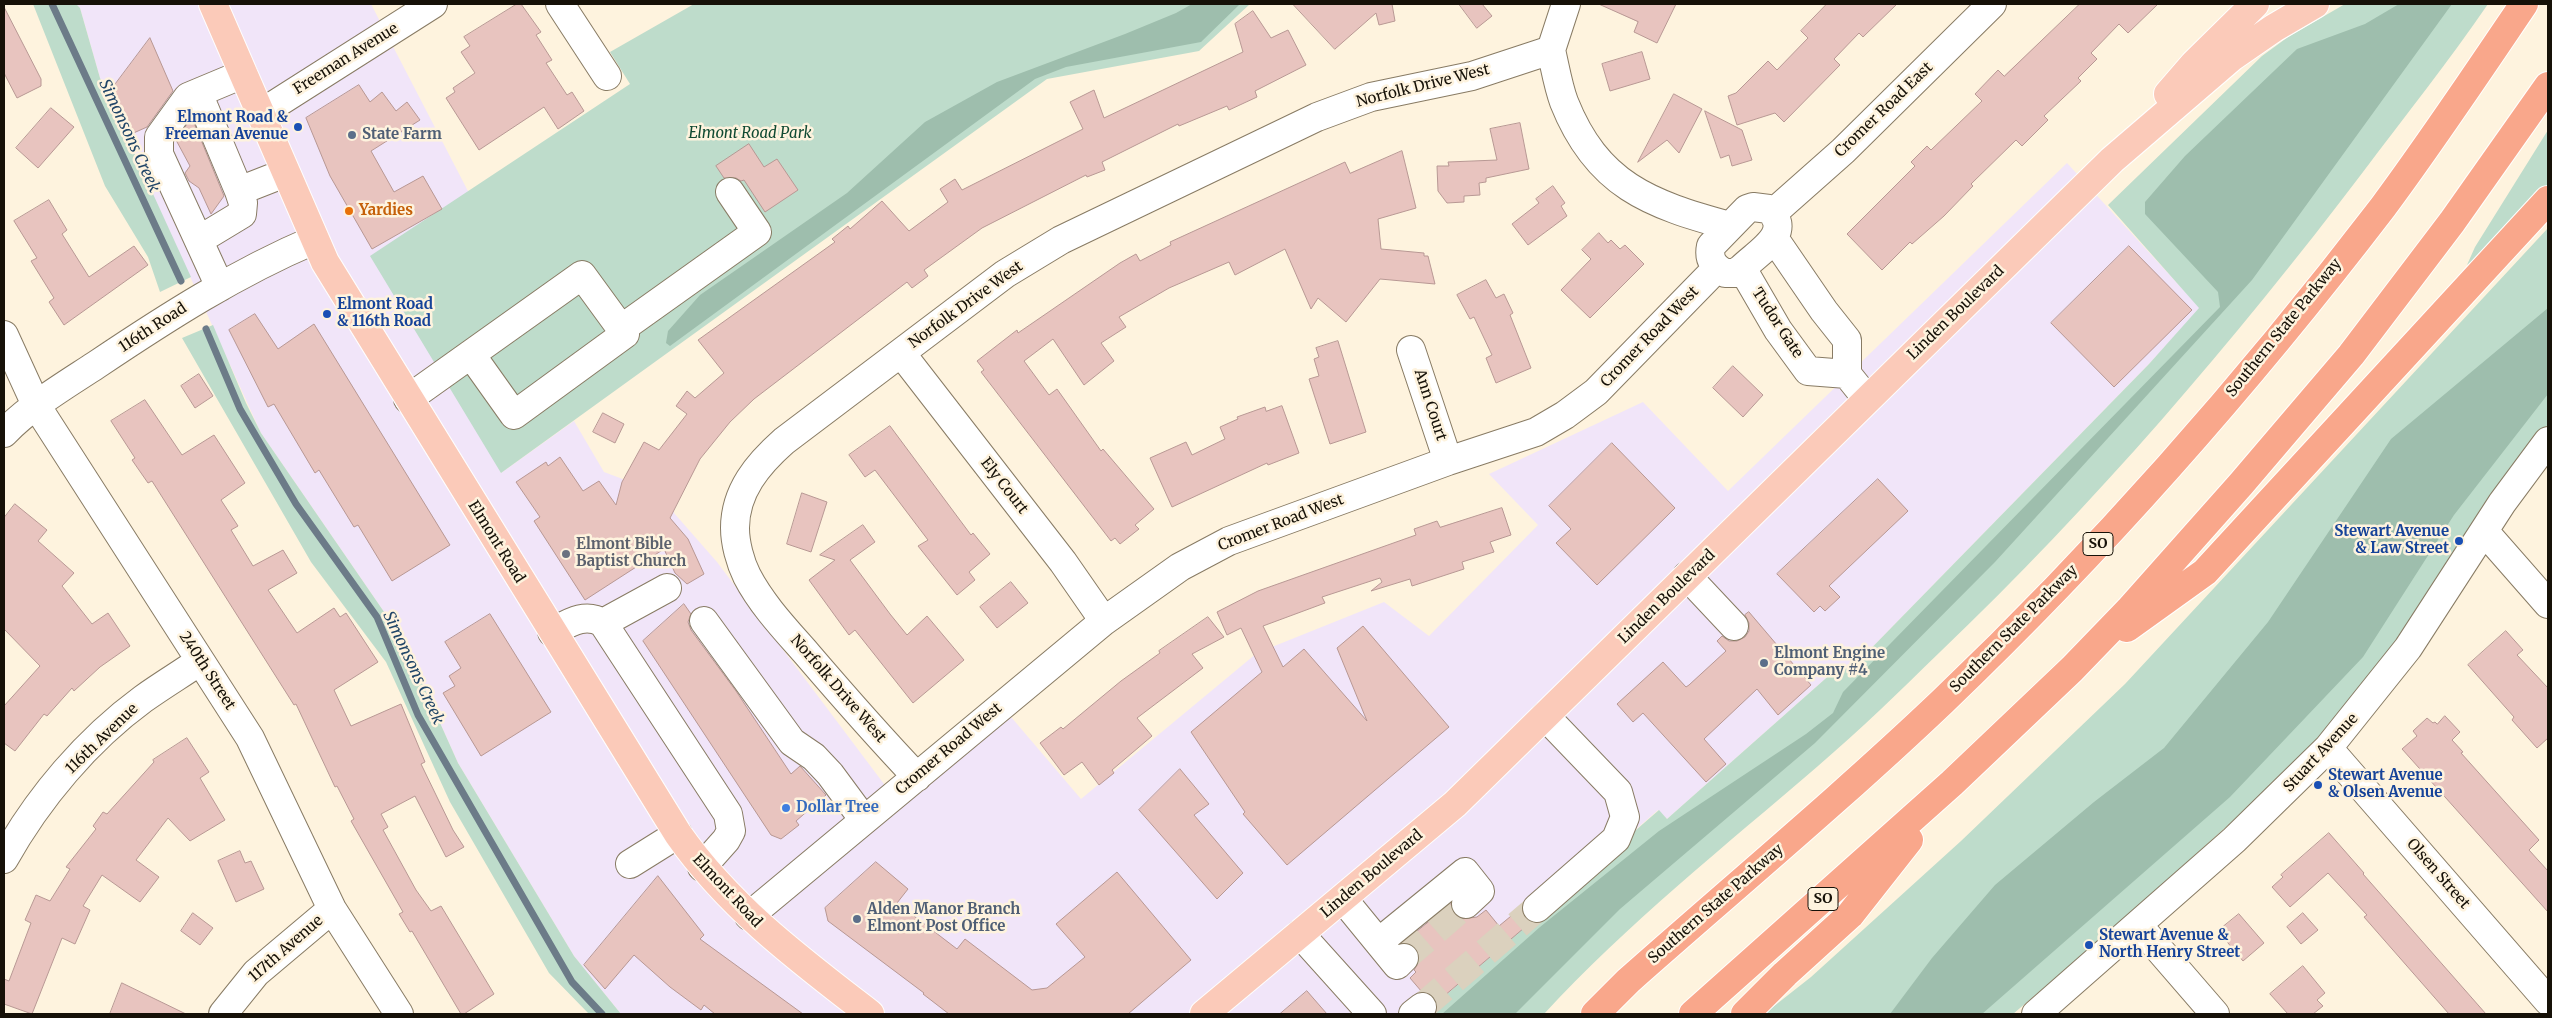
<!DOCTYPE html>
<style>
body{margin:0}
#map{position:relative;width:2552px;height:1018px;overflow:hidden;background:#fef3de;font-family:Merriweather,serif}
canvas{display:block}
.frame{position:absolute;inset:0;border:5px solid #161108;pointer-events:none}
</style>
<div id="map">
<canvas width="2552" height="1018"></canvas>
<div class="frame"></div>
</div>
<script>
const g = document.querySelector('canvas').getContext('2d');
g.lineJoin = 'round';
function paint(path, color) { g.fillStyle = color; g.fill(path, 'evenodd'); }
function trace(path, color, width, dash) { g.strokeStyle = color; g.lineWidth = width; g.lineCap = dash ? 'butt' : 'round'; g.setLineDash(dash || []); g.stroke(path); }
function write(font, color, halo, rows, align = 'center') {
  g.font = font + ' Merriweather,serif'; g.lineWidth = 5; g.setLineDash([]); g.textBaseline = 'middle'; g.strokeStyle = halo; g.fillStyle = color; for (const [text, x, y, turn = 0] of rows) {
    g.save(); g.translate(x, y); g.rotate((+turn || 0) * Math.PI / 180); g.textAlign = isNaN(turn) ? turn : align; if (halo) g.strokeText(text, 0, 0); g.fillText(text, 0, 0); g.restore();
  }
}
paint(new Path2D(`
 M76,4H371L470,195L501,473L574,421L604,472L673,498L674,513L717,562L887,788L994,697L1081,799L1257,653L1384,602L1429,636L1538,525L1489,474L1643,402L1728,491L2067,163L2200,308L2149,364L1849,671L1842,664L1667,819L1658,810L1424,1014H621L574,956L458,763L402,638L261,433L100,78L80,8Z`), '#f1e5f9');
paint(new Path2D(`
 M33,4H76L80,8L100,78L191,277L160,292L148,257L105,186Z
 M694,4H1250L1199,51L1047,79L501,473L370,256L630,84L610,52Z
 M2345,4H2488C2449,61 2405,116 2363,172C2234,342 2094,505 1940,652C1900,691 1860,730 1818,766C1725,846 1627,924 1544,1014H1424L1659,810L1667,819L1842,664L1849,671L2149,364L2199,308L2108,205L2262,56L2288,37Z
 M2548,130V184L2485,250L2467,265L2475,247Z
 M2548,228V424L2522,458L2424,606L2332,723L2265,792L2108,933L2013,1014H1764L1811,977L1961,841L2125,684Z
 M213,325L246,403L261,433L402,638L458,763L574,956L621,1014H589L549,973L450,802L386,662L311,562L182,338Z`), '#bedccb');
paint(new Path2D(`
 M1192,4H1240L1201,42L1066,67L1035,79L670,346L666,343L668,331L700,295L847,193L925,122L997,82L1125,34L1176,13Z
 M2399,4H2452L2252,280L1995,562L1815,743L1620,909L1515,1014H1442L1540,927L1659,831L1806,734L1833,713L1843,692L2220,307L2218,292L2145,214V202L2185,156L2297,49L2365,24Z
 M2548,308V394L2454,515L2363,657L2230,797L1982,1014H1890L1932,958L1995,885L2094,802L2164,748L2268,622L2391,439Z`), '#9ebead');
trace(new Path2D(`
 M52,4L181,281
 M206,329L240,409L296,504L377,617L418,715L572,982L602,1014`), '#6c7b88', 7);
const building = new Path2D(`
 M517,4H521L541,32L536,35L552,60L546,63L567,95L572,92L584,111L558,129L544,107L479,150L446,98L455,92L453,88L475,73L461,52L470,46L464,37Z
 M1293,4H1392L1395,21L1379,25L1376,13L1335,49Z
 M1459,4H1482L1492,16L1477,28Z
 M1599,4H1676L1657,43L1634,32L1638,22Z
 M1827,4H1897L1863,37L1859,33L1834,59L1840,65L1784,122L1775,113L1737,125L1728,96L1736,93L1768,61L1777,70L1808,38L1801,31Z
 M2080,4H2158L2128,33L2119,24L2091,53L2097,59L2078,78L2081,81L2044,116L2048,120L2022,146L2016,140L1971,184L1973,186L1944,216L1912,244L1910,242L1882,270L1847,234L1915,166L1911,162L1927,146L1931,150L1982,101L1975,94L1998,70L2004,76Z
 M4,7L41,79V86L17,98L4,73Z
 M1253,11L1271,38L1288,30L1306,65L1255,91L1257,97L1229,110L1227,106L1179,126L1178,124L1102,162L1105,170L1087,177L1086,175L982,228L924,270L928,276L912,288L907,282L754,399L730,422L700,459L670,518L688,539L704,574L687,584L675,573L664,549L585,600L534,521L540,517L516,482L546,462L548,466L560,457L583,491L599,481L616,505L622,482L644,442L659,450L687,414L676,406L687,391L695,398L724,373L698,340L835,242L832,239L848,226L850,229L882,201L909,231L948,202L940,189L955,179L962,190L1083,129L1070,102L1094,90L1104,118L1243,52L1235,24Z
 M150,38L173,91L147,127L129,135L111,90Z
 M1642,52L1650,79L1610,91L1602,64Z
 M359,85L370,102L382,92L396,111L407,102L420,120L371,151L394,192L423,176L442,209L372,249L330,176L306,118Z
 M1674,94L1702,109L1679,153L1667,140L1638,162Z
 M51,108L74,127L38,168L16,148Z
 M1705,111L1742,130L1752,160L1732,166L1729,155L1721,158Z
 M192,118L224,196L211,214L199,188L189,181L185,173L190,166L176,140Z
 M1520,123L1529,169L1486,178V182L1479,183L1480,195L1464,196V202L1447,203L1438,191L1437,166H1449L1448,162L1497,160L1490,129Z
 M749,144L764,167L777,159L798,190L765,212L744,180L741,181L736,178H724L716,166Z
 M1402,151L1416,208L1378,219L1381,249L1424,253V256H1428L1435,284L1380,279L1346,322L1318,298L1311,309L1285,249L1235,275L1229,262L1169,288L1119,317L1126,327L1101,343L1114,361L1084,385L1053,339L1024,361L1049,395L1057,389L1101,451L1103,449L1154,509L1135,525L1139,529L1120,544L1115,538L1111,541L981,372L984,370L977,361L1017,330L1018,333L1120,263L1136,254L1140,261L1171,245L1170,242L1345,162L1350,173Z
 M1553,186L1565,203L1561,206L1567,216L1528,245L1512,224L1539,203L1536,199Z
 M49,200L67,230L62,234L89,277L134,246L148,265L64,325L49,302L54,298L31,261L37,258L14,221Z
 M1599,233L1608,243L1611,240L1620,249L1625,245L1644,264L1590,318L1561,290L1591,259L1582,250Z
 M2129,246L2192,310L2114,387L2051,323Z
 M1486,280L1496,298L1504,294L1513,313L1510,315L1531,368L1496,383L1486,358L1492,355L1474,317L1470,319L1457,295Z
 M255,314L278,349L314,324L450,545L392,581L358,525L354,527L319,470L315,473L274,404L268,407L229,330Z
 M1338,341L1366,432L1330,444L1309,379L1319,376L1314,359L1319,357L1316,348Z
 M1733,366L1763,395L1743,417L1713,388Z
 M199,374L213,396L195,408L181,386Z
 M145,400L182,455L214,435L245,483L221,500L238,526L231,530L253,566L283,550L297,573L268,590L297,633L334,608L340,617L346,613L378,662L334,690L351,726L401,704L425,762L421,764L453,830L464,847L446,857L415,796L381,814L388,827L383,830L416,890L431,911L441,906L494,994L464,1014H461L412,931L410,932L399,914L403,912L351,821L354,819L337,786L335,787L296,704L294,705L152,481L148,483L132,460L135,458L111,421Z
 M1282,406L1299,453L1268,465L1267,463L1172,507L1150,458L1186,442L1192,455L1225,439L1220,427L1238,419L1237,417L1265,407L1266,411Z
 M603,413L624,424L615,443L593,432Z
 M890,426L971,535L973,533L990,554L969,572L975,580L957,595L918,546L928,540L875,470L865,477L849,455Z
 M1612,443L1675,508L1597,585L1556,543L1571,529L1549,506Z
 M1878,479L1908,511L1829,586L1840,597L1825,611L1820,606L1814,612L1777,574Z
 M802,493L827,502L811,552L787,544Z
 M15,504L47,530L38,541L74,573L62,586L92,624L108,613L130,646L100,667L74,691L72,688L47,716L44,714L15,751L4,743V706L40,666L4,629V518Z
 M1502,508L1511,535L1490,542L1494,552L1462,562L1464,569L1412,586L1410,579L1371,591L1382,582L1380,578L1322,597L1325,603L1263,626L1283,667L1304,649L1367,721L1337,648L1363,626L1449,727L1287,865L1243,814L1245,812L1191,732L1262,672L1241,628L1227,635L1217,612L1258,591L1416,535L1414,529L1437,521L1440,527Z
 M863,525L875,542L850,560L890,614L907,635L927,616L964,660L913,703L855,630L849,635L809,580L835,560L820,555Z
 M1011,582L1028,603L997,628L980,607Z
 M684,604L691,614L688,622L691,630L736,691L791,774L800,766L826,795L796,821L799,825L781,839L771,835L643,641Z
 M1749,612L1811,685L1778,715L1757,689L1704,739L1726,764L1706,782L1643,713L1633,722L1617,704L1663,662L1686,687L1689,685L1726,651L1717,641L1722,636L1729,641H1737L1745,637L1749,631V623L1745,615Z
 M490,614L551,712L481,756L443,693L455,686L449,676L461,668L445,642Z
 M1208,617L1224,637L1192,654L1203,668L1137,718L1152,736L1112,770L1114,773L1099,785L1082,762L1064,775L1040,743L1061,727L1063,729L1121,681L1160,653L1159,651Z
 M2506,631L2523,650L2517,655L2548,688V738L2537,748L2512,720L2514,717L2468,665Z
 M2445,716L2460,732L2452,740L2463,752L2461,753L2539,840L2529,850L2548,871V912L2402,749L2417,736L2413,731L2427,718L2433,723L2435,722L2437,724Z
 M187,738L209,772L200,778L225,820L190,841L168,818L136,860L159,877L140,902L102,875L83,906L90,910L75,944L62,938L32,1014L4,1004V979L9,981L31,923L25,920L36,895L50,901L70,869L66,867L96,829L93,826L103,812L107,814L154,762L153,760Z
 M1180,769L1209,804L1194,815L1243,873L1217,899L1139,810Z
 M2329,833L2364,873L2363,874L2486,1014H2449L2364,917L2367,915L2328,873L2290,907L2272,887L2283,877L2281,875Z
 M240,851L245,863L251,861L264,889L236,902L218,861Z
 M876,862L908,889L897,903L957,949L965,939L1032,990L1047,988L1085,957L1056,924L1117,872L1191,960L1128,1014H949L923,994L924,993L828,921L825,908Z
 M658,876L704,935L700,939L803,1014H715L704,1005L701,1010L670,987L634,955L605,989L584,965Z
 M1451,904L1454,914L1461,919L1477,917L1486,910L1499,926L1522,907L1525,918L1531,922L1437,1002L1434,997L1422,992L1410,978L1416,972L1414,970L1419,962V954L1415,947L1403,943Z
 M193,913L213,928L200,945L181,931Z
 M2303,913L2318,930L2301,944L2287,927Z
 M2239,914L2264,943L2243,961L2218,931Z
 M2303,966L2325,993L2317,1000L2323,1006L2313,1014H2288L2270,994Z
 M122,983L186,1014H110Z
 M1307,991L1327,1014H1280Z`);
paint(building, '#e8c4bf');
trace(building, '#b89894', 1);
trace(new Path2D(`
 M1404,958L1466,904
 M1422,1007L1537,908`), '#dbd1be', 28, [28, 14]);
const minor = new Path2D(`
 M560,4L607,76
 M1551,50C1555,67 1558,86 1564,102C1597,185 1649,204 1730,226
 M1551,50L1566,4
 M198,93L239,191L285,173
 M260,114L433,4
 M1753,207L1769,209C1794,234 1758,252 1741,269L1735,273H1725C1714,267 1708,260 1711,246L1747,209Z
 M1773,213L1843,151L1992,4
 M1774,238L1824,311L1847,340V374L1867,399
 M199,240L242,214L243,203L239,191
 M1742,268L1778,330L1808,371L1847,374
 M220,287L159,154V137L188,97L243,74
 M621,329L757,232L730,192
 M4,335L36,405L250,738L332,909L399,1014
 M1411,350L1448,461
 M901,353L1063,562L1104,621
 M408,399L582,275L625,334L514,415L472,356
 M4,433C30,406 64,386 96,365C166,318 236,273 314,240
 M2484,531L2548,604
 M1687,576L1734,626
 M704,621L792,742L814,757L830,774L864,820
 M603,623L667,588
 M552,632C569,623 585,612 603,623L728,814L731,831L726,840L702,867
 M2328,748L2548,1001
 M917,777C879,737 843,696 807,654C786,630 762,605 747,576C740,562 735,543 735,528C735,491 758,464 784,441L1005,274L1061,240L1317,117L1371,97L1472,76L1551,50
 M4,859C38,798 87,740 143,699C161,686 181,674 200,661
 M630,864L678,834
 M1343,899L1397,965L1404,958
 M1537,908L1616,839L1625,817L1618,792L1545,716
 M749,916L1104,621L1180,567L1229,541L1448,461L1536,432L1565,415L1596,392L1717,268
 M2138,925L2215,1014
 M1300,934L1372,1014
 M1379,942L1465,872L1480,891L1466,904
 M223,1014L256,973L332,909
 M1413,1014L1422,1007
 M2036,1014L2234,840L2328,748L2408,648L2502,503L2548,441`);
const major = new Path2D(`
 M213,4L325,262L678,834C730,908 800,960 870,1014
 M2168,94L2194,64L2255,4
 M1204,1014L1455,804L2112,160L2232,57L2274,28L2315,4`);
const highway = new Path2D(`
 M2127,628L2205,572L2548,200
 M1595,1014L1628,981C1733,888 1841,798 1943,701C2102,549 2249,382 2383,207C2432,141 2478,72 2524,4
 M1693,1014L1952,783L2072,669L2129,610L2241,484L2351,355L2452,222L2548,86
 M1745,1014L1785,974L1850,915L1909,840`);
trace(minor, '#887b64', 30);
trace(major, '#fff', 30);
trace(highway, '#fff', 30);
trace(minor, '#fff', 28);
trace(major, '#fbcab9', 28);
trace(highway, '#f9a78b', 28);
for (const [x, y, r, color] of [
 [298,127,5,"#1a4fb4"],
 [352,135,5,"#5c6f8a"],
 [349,211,5,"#e8710a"],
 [327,314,5,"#1a4fb4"],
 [2459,541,5,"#1a4fb4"],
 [566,554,5,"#6b7280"],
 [1764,663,5,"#5c6f8a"],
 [2318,785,5,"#1a4fb4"],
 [786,808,5,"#3f7fe0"],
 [857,919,5,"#5c6f8a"],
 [2089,945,5,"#1a4fb4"]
]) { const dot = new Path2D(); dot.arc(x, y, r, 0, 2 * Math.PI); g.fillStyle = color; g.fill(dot); trace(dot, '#fef3de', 2); }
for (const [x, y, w] of [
 [2098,544,30],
 [1823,899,30]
]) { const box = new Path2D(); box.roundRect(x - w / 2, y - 11.5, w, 23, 4); g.fillStyle = '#fef3de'; g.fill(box); trace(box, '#161108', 1); }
write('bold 14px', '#161108', null, [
 ["SO",2098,544],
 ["SO",1823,899]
]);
write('15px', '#161108', '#fef3de', [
 ["Freeman Avenue",346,59,-32],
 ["Norfolk Drive West",1423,86,-14],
 ["Cromer Road East",1884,110,-44],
 ["Norfolk Drive West",966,305,-36],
 ["Linden Boulevard",1956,313,-44],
 ["Tudor Gate",1777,323,57],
 ["116th Road",153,328,-33],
 ["Southern State Parkway",2284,328,-51],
 ["Cromer Road West",1650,337,-46],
 ["Ann Court",1430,405,72],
 ["Ely Court",1004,486,52],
 ["Cromer Road West",1281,523,-21],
 ["Elmont Road",496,542,58],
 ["Linden Boulevard",1667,597,-44],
 ["Southern State Parkway",2014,629,-45],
 ["240th Street",207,671,57],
 ["Norfolk Drive West",838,689,49],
 ["116th Avenue",102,739,-44],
 ["Cromer Road West",949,749,-40],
 ["Stuart Avenue",2321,753,-47],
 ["Linden Boulevard",1372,874,-40],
 ["Olsen Street",2438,874,49],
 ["Elmont Road",727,891,47],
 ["Southern State Parkway",1716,904,-41],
 ["117th Avenue",286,949,-41]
]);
write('bold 15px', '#164399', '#fef3de', [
 ["Elmont Road &",288,118,"right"],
 ["Freeman Avenue",288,135,"right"],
 ["Elmont Road",337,305],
 ["& 116th Road",337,322],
 ["Stewart Avenue",2449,532,"right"],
 ["& Law Street",2449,549,"right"],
 ["Stewart Avenue",2328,776],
 ["& Olsen Avenue",2328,793],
 ["Stewart Avenue &",2099,936],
 ["North Henry Street",2099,953]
], 'left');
write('italic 15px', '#104a32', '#fef3de', [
 ["Elmont Road Park",750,134]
]);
write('bold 15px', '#4e5e75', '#fef3de', [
 ["State Farm",362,135],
 ["Elmont Engine",1774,654],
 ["Company #4",1774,671],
 ["Alden Manor Branch",867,910],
 ["Elmont Post Office",867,927]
], 'left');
write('bold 15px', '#c56008', '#fef3de', [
 ["Yardies",359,211]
], 'left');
write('bold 15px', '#5b616d', '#fef3de', [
 ["Elmont Bible",576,545],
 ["Baptist Church",576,562]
], 'left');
write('bold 15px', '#366cbe', '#fef3de', [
 ["Dollar Tree",796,808]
], 'left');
write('italic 16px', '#214668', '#fef3de', [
 ["Simonsons Creek",129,136,65],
 ["Simonsons Creek",413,668,65]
]);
</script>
